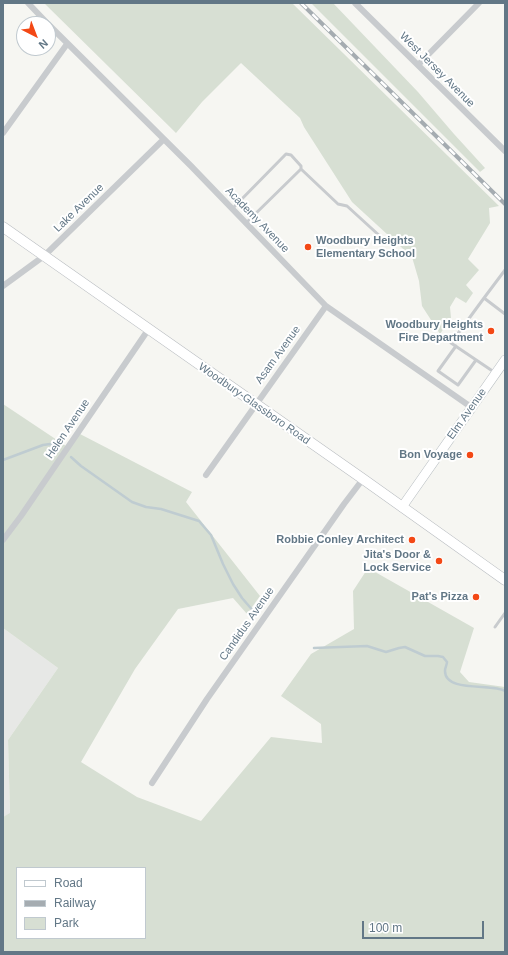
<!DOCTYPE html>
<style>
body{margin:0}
#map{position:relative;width:508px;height:955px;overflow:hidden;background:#f6f6f2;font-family:Arial,sans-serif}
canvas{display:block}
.frame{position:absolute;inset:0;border:4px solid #627786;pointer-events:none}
.legend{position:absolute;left:16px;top:867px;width:130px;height:72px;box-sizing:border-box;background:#fff;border:1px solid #c0c9cf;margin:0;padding:5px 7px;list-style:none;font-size:12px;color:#627786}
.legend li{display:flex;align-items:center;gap:8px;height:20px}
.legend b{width:20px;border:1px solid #c0c9cf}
.north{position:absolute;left:16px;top:16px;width:40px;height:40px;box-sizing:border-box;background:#fff;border:1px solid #c0c9cf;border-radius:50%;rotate:138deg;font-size:11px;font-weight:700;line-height:16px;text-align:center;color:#627786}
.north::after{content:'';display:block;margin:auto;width:14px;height:18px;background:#f34815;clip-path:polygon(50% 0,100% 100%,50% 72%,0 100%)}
.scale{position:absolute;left:362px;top:921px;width:122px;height:18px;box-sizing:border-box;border:2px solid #627786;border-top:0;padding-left:5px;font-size:12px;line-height:14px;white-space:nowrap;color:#627786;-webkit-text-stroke:3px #fff;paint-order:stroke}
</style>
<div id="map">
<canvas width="508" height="955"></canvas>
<div class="frame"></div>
<ul class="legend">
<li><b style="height:5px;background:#fff"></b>Road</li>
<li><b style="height:5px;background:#a5acb1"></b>Railway</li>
<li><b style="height:11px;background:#d7dfd3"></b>Park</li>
</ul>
<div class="north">N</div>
<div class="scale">100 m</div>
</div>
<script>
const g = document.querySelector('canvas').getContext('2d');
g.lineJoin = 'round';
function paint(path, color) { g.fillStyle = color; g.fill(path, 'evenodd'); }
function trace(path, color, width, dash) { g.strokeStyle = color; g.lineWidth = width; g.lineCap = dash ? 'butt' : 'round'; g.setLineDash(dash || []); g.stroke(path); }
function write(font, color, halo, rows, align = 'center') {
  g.font = font + ' Arial,sans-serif'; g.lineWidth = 4; g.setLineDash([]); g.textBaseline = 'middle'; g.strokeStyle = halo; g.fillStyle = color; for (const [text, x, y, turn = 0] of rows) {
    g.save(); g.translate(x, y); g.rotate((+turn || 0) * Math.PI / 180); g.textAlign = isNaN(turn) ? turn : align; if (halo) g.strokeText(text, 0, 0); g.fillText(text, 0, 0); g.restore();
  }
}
paint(new Path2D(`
 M3,628L58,668L8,740L10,814L3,817Z`), '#e7e8e6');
paint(new Path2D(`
 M44,3H292L499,206L489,208L490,223L468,259L479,270L466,285L473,293L466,303L456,297L450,307L451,318L440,334L422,306L419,281L412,257L352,202L304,127L300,118L241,63L202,102L176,133Z
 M311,3H333L418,92L454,134L485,168L480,172Z
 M3,404L69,448L80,434L192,492L186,502L260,596L247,614L233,598L178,609L135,669L81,762L137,797L201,821L271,737L322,743L321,724L281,696L311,654L354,629L353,591L368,568L474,628L460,672L469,682L505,687V952H3V817L10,813L8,740L58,668L3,628ZM17,868H145V938H17Z`), '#d7dfd3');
trace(new Path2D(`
 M71,457L81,466L132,502L146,507L161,509L199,521L211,535L223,564L233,584L242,598L255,613
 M3,460L43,445L50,444L56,445
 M314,648L367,646L386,652L399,648L405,647L425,656H438L443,657L447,662C447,665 445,667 445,671C445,693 493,683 505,691`), '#bfccd1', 2.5);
const secondary = new Path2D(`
 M402,507L505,360`);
const primary = new Path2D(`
 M3,227L363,479L505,580`);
trace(secondary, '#b7bdc1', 10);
trace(primary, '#b8bcc0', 11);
trace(new Path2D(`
 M301,169L338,204L347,206L382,238
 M233,208L286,154L291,155L301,166V169L246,223
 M505,270L484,298L505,314
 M484,298L451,343L494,372
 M456,346L438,371L458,385L476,360
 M495,627L505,613`), '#c8cbce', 3);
trace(new Path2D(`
 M28,3L48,24
 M355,3L505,151
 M48,24L191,166L326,306L471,407
 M418,65L479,3
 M3,133L67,44
 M3,286L44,256L164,139
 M206,475L326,306
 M3,540L21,516L148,330
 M152,783L207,699L344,504L363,479`), '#c8cbce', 6);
trace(secondary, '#fff', 9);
trace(primary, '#fff', 10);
const rail = new Path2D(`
 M301,3L505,204`);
trace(rail, '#a5acb1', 4);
trace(rail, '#fff', 2.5, [8]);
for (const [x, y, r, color] of [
 [308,247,4,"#f34815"],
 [491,331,4,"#f34815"],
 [470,455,4,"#f34815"],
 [412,540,4,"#f34815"],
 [439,561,4,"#f34815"],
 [476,597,4,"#f34815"]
]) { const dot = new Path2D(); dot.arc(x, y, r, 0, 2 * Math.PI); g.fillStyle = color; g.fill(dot); trace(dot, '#fff', 1.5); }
write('11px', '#627786', '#fff', [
 ["West Jersey Avenue",437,70,45],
 ["Lake Avenue",79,208,-44],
 ["Academy Avenue",257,220,46],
 ["Asam Avenue",278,355,-54],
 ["Woodbury-Glassboro Road",254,404,35],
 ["Elm Avenue",467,414,-55],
 ["Helen Avenue",68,429,-56],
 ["Candidus Avenue",247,624,-55]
]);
write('bold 11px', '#627786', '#fff', [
 ["Woodbury Heights",316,241,"left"],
 ["Elementary School",316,254,"left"],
 ["Woodbury Heights",483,325],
 ["Fire Department",483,338],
 ["Bon Voyage",462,455],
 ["Robbie Conley Architect",404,540],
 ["Jita's Door &",431,555],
 ["Lock Service",431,568],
 ["Pat's Pizza",468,597]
], 'right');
</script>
